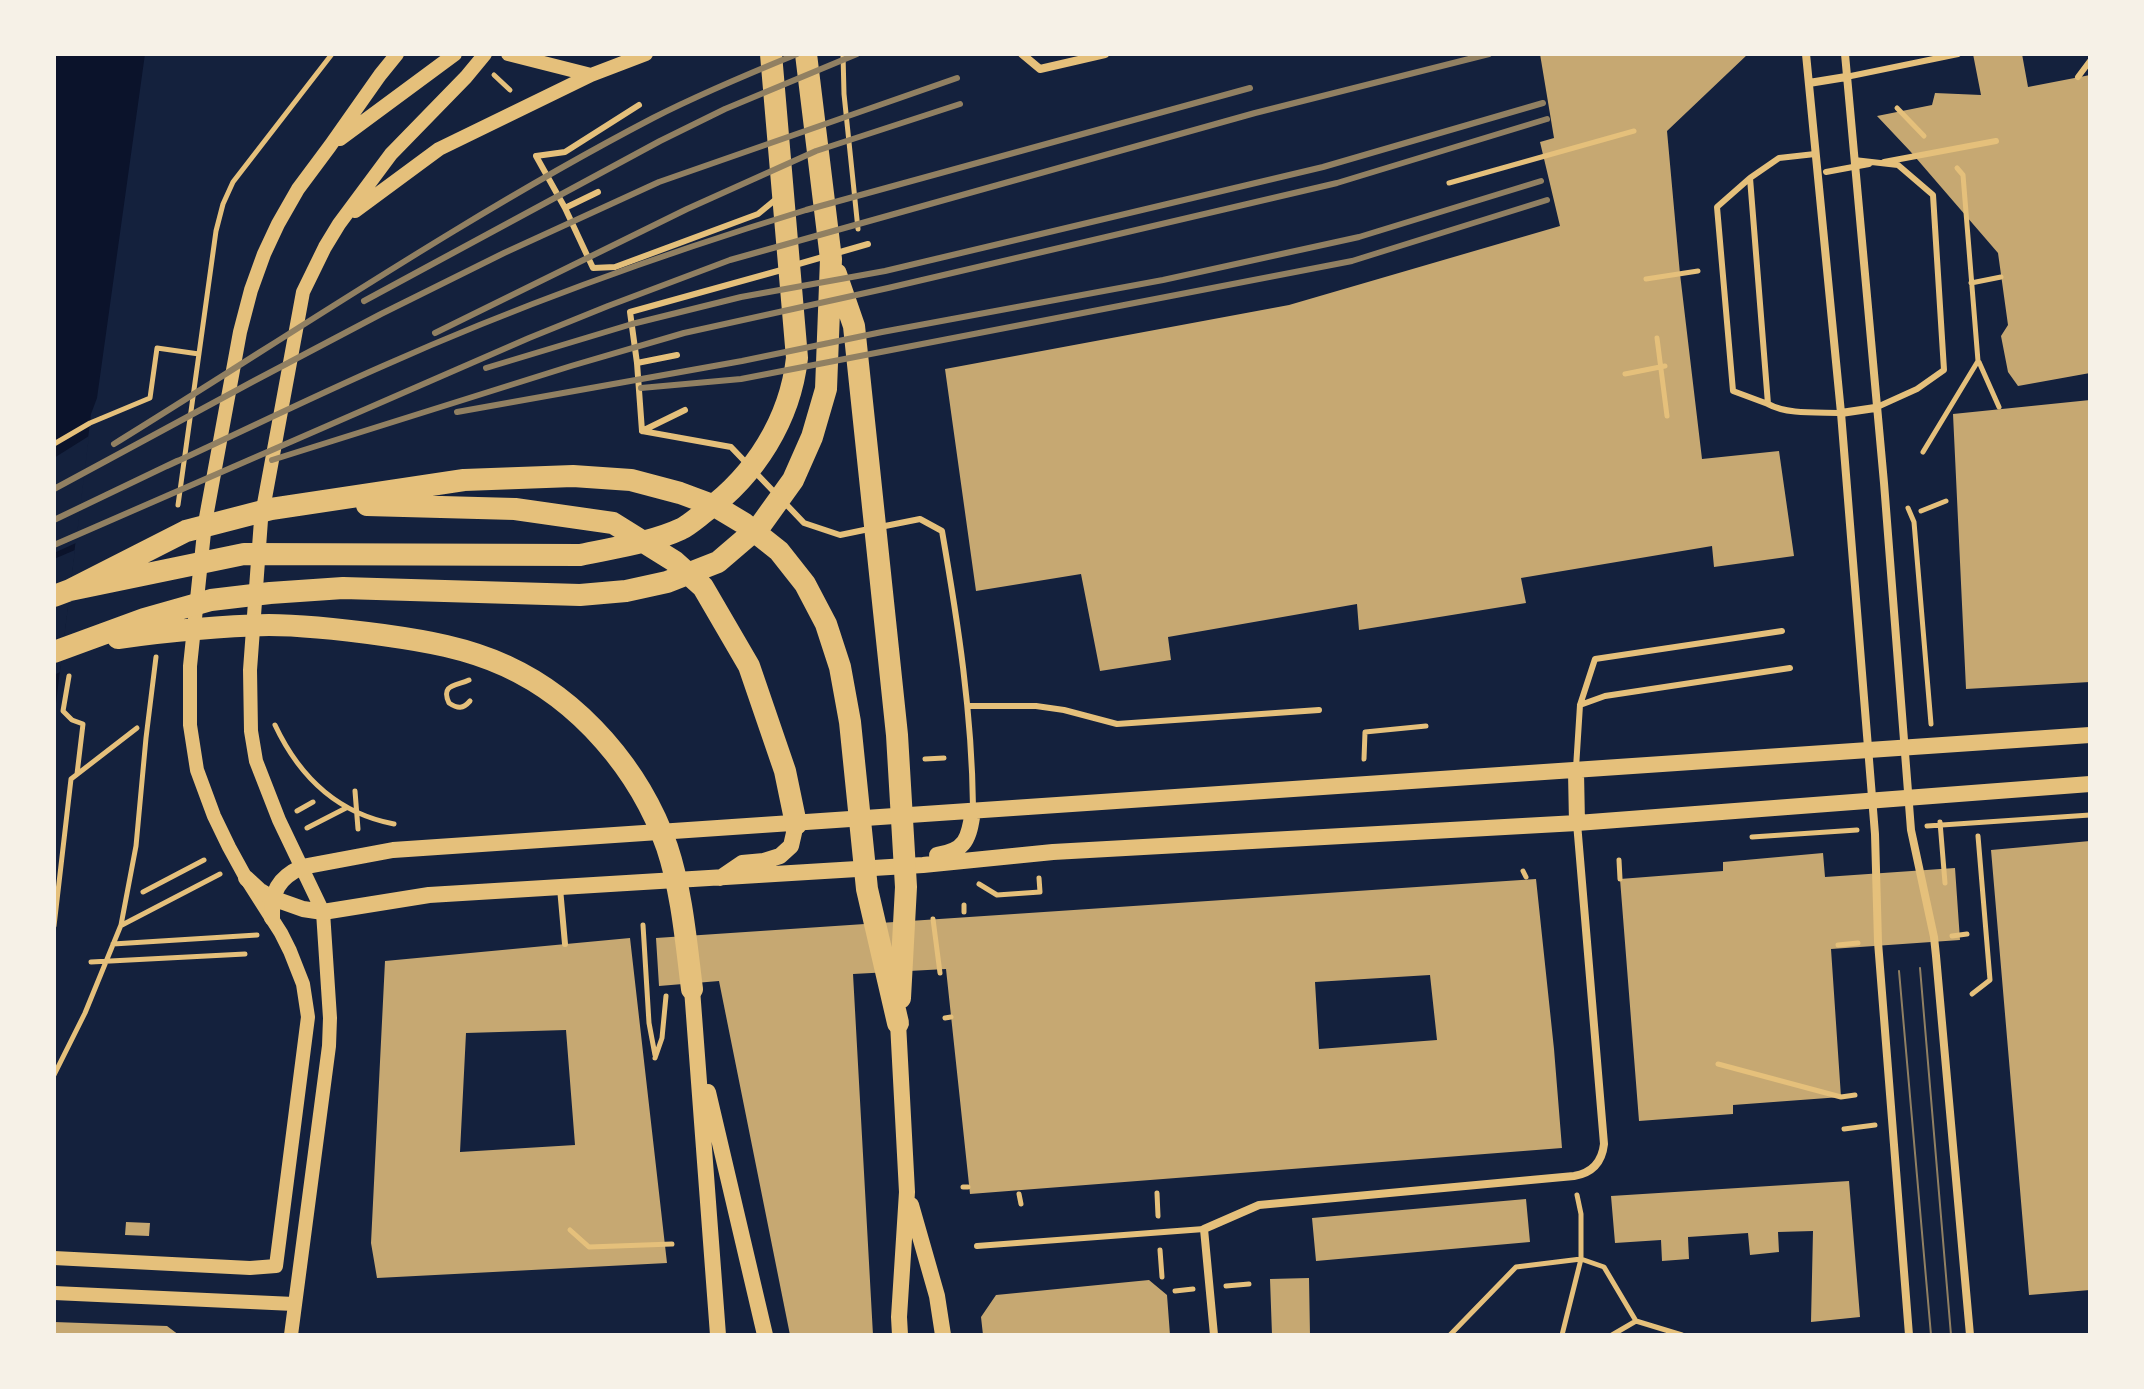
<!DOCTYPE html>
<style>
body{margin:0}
#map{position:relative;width:2144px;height:1389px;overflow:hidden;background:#14213d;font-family:"Space Grotesk",sans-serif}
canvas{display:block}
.frame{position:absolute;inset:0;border:56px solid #f6f1e7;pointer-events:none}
</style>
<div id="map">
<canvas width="2144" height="1389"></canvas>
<div class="frame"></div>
</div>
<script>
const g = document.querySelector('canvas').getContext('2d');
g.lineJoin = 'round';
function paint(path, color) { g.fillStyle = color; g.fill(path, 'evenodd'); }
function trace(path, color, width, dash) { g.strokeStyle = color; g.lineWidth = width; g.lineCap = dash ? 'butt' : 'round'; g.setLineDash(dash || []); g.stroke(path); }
paint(new Path2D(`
 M54,54H145L97,398L91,414L54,720Z`), '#0b132b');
paint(new Path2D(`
 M89,436L76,543L54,553V458Z
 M75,550L60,672L54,675V559Z`), '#14213d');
paint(new Path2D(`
 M1540,54H1748L1667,131L1680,274L1702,459L1779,451L1794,556L1714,567L1712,546L1521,578L1526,603L1359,630L1357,604L1168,637L1171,660L1100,671L1081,574L976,591L945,369L1289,305L1560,226L1540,142L1554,138Z
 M1973,54H2022L2028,87L2090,75V373L2018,386L2008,372L2001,336L2008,325L1998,253L1910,151L1877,116L1932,105L1935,93L1981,95Z
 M2090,400V682L1966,689L1953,414Z
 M2090,841V1290L2029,1295L1991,850Z
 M1823,853L1825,877L1955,868L1960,940L1831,949L1841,1097L1733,1105V1114L1639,1121L1620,879L1723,871V862Z
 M1536,879L1554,1049L1562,1148L970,1194L946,969L853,974L873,1335H790L719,981L659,986L656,938ZM1430,975L1437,1040L1319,1049L1315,982Z
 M630,938L667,1263L377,1278L371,1243L385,961ZM566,1030L575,1145L460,1152L466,1033Z
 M1849,1181L1860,1317L1811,1322L1813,1231L1778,1232L1779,1252L1750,1255L1748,1233L1688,1237L1689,1259L1662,1261L1661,1240L1615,1243L1611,1196Z
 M1526,1199L1530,1242L1316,1261L1312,1218Z
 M126,1222L150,1223L149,1236L125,1235Z
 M1309,1278L1310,1335H1272L1270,1279Z
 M1149,1280L1167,1295L1170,1335H983L981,1317L996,1295Z
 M54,1322L167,1326L179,1335H54Z`), '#c6a872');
trace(new Path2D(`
 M843,54L844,94L858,229
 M494,75L510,90
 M1897,108L1924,136
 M1449,183L1634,131
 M1646,279L1698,271
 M1971,283L2001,277
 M1657,338L1667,416
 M1979,362L1999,407
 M1625,374L1665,366
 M54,444L90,423L150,398L157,348L199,354
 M1923,452L1978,361L1963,175L1957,168
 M178,505L216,231L223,204L233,182L332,54
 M1908,508L1914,522L1931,724
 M1921,511L1946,501
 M69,676L63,711L72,720L83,724L77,774
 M469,680C457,686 440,684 449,703C458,709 463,709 470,701
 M275,725C299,776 336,813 394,824
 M925,759L944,758
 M1364,759L1365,732L1426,726
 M355,791L358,829
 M297,811L313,802
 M1940,822L1945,883
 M1927,826L2090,815
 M307,828L346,808
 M1752,837L1857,830
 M1619,860L1620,879
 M1523,871L1526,877
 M979,884L997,895L1040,892L1039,878
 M143,892L204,860
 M964,905V912
 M933,919L940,973
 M122,925L220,874
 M643,925L649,1023L655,1055
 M54,926L71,779L137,728
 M1952,936L1967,934
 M113,944L257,935
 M1838,945L1858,943
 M91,962L245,954
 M1972,994L1990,980L1978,836
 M945,1018L951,1017
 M655,1058L662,1038L666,996
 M1718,1064L1841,1097L1855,1095
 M54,1075L85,1013L121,925L136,846L146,738L156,657
 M1844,1129L1875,1125
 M963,1187H968
 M1157,1193L1158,1216
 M1019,1194L1021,1204
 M570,1230L589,1247L672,1244
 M1160,1250L1162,1277
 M1226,1286L1249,1284
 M1175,1291L1193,1289
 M1450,1335L1516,1267L1581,1259L1604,1267L1636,1321L1682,1335
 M1562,1335L1581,1259V1214L1577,1195
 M1612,1335L1636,1321`), '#e5c07b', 5);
trace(new Path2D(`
 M1846,77L1958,54
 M2078,77L2090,61
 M639,105L565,152L536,156L565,208L593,268L615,267L758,214L775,200
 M1815,154L1779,158L1750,178L1768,404C1788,415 1819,412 1841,413
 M1854,160L1898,165L1933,195L1944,370L1917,389L1875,408
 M1884,162L1996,141
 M1826,172L1869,164
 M1750,178L1717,207L1733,391L1768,404
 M565,208L598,192
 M795,265L868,244
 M637,363L677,355
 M685,410L642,431L637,363L630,312L785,269
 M642,431L731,447L776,494
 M784,502L804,523L840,535L869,529
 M880,527L920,519L942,531C958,623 972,713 973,807
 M1580,705L1605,696L1790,668
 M969,706H1036L1064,710L1117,724L1319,710
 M1576,768L1580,705L1595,659L1782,631
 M560,888L565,944
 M977,1246L1204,1229`), '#e5c07b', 6);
trace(new Path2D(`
 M1022,54L1040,69L1105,54
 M1806,54L1841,413L1875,834L1878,942L1909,1335
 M1845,54L1884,483L1911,830L1934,937L1936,956L1970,1335
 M1809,83L1846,77
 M1841,413L1875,408
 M1214,1335L1204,1229L1259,1205L1574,1176C1592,1173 1602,1162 1604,1144L1577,823`), '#e5c07b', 8);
trace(new Path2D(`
 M508,54L591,75L646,54
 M340,139L455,54
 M355,211L439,149L591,75
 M54,1258L250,1268L276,1266L308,1017L303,984L290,951L281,933L246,878L229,847L214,816L197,770L190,725V666L205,523L240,332L251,290L264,254L278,224L298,189L330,146L380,75L397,54
 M54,1293L294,1304
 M291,1335L329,1046L330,1018L323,912L279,820L256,761L251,731L250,670L261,520L303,292L325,247L339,224L391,154L466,77L485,54`), '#e5c07b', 14);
trace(new Path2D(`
 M1576,772L1577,823
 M937,855C966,851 969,838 973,811
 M246,878L259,890L272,898L303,909L323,912L429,895L923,865L1053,852L1577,823L2090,784
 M720,878L742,863L764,861L780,856L791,846L796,824
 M272,918C271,892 278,878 302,867L393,850L2090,735
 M692,989L718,1335
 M898,1023L907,1192L899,1317L900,1335
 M708,1092L765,1335
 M911,1205L937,1296L943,1335`), '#e5c07b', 16);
trace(new Path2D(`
 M836,274L854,326L897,735L906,887L900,998
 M367,505L515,509L613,523L674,561L703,587L749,666L785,771L796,824
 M70,590L186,531L271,509L464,480L573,476L631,480L680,493L715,506L745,524L779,551L805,584L826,624L840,667L850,722L867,889L898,1023
 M54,596L70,590L244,554L580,555C612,548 651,543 681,529C689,525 698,517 706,511C755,475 790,420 797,358L771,54
 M118,638C168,631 219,626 269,625C307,625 346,630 383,635C426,641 467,648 506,666C580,700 640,770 667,847C682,892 686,942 692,989
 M54,652L144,619L211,600L270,593L343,588L580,595L626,591L667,582L718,562L760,526L793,480L812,437L826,389L831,259L806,54`), '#e5c07b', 22);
trace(new Path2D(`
 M1920,968L1951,1335
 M1899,971L1931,1335`), '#918062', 2);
trace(new Path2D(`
 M364,301L660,141L725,109L857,54
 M435,333L687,209L816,151L960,104
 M486,368L632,324L741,297L885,271L1323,167L1543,103
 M641,388L741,379L1352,261L1547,200
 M457,412L742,361L882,332L1163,280L1359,237L1541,181
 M114,444C292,334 467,215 653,118C700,94 748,74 797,54
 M272,460L571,366L684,333L888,288L1337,183L1547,119
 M167,466C239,433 310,398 383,366C520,305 662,254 806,210L1250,88
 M54,489L252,382L381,314L504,253L659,182L957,78
 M54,520L177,461
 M54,545L529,338L608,306L730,260L1255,113L1489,54`), '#918062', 6);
</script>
